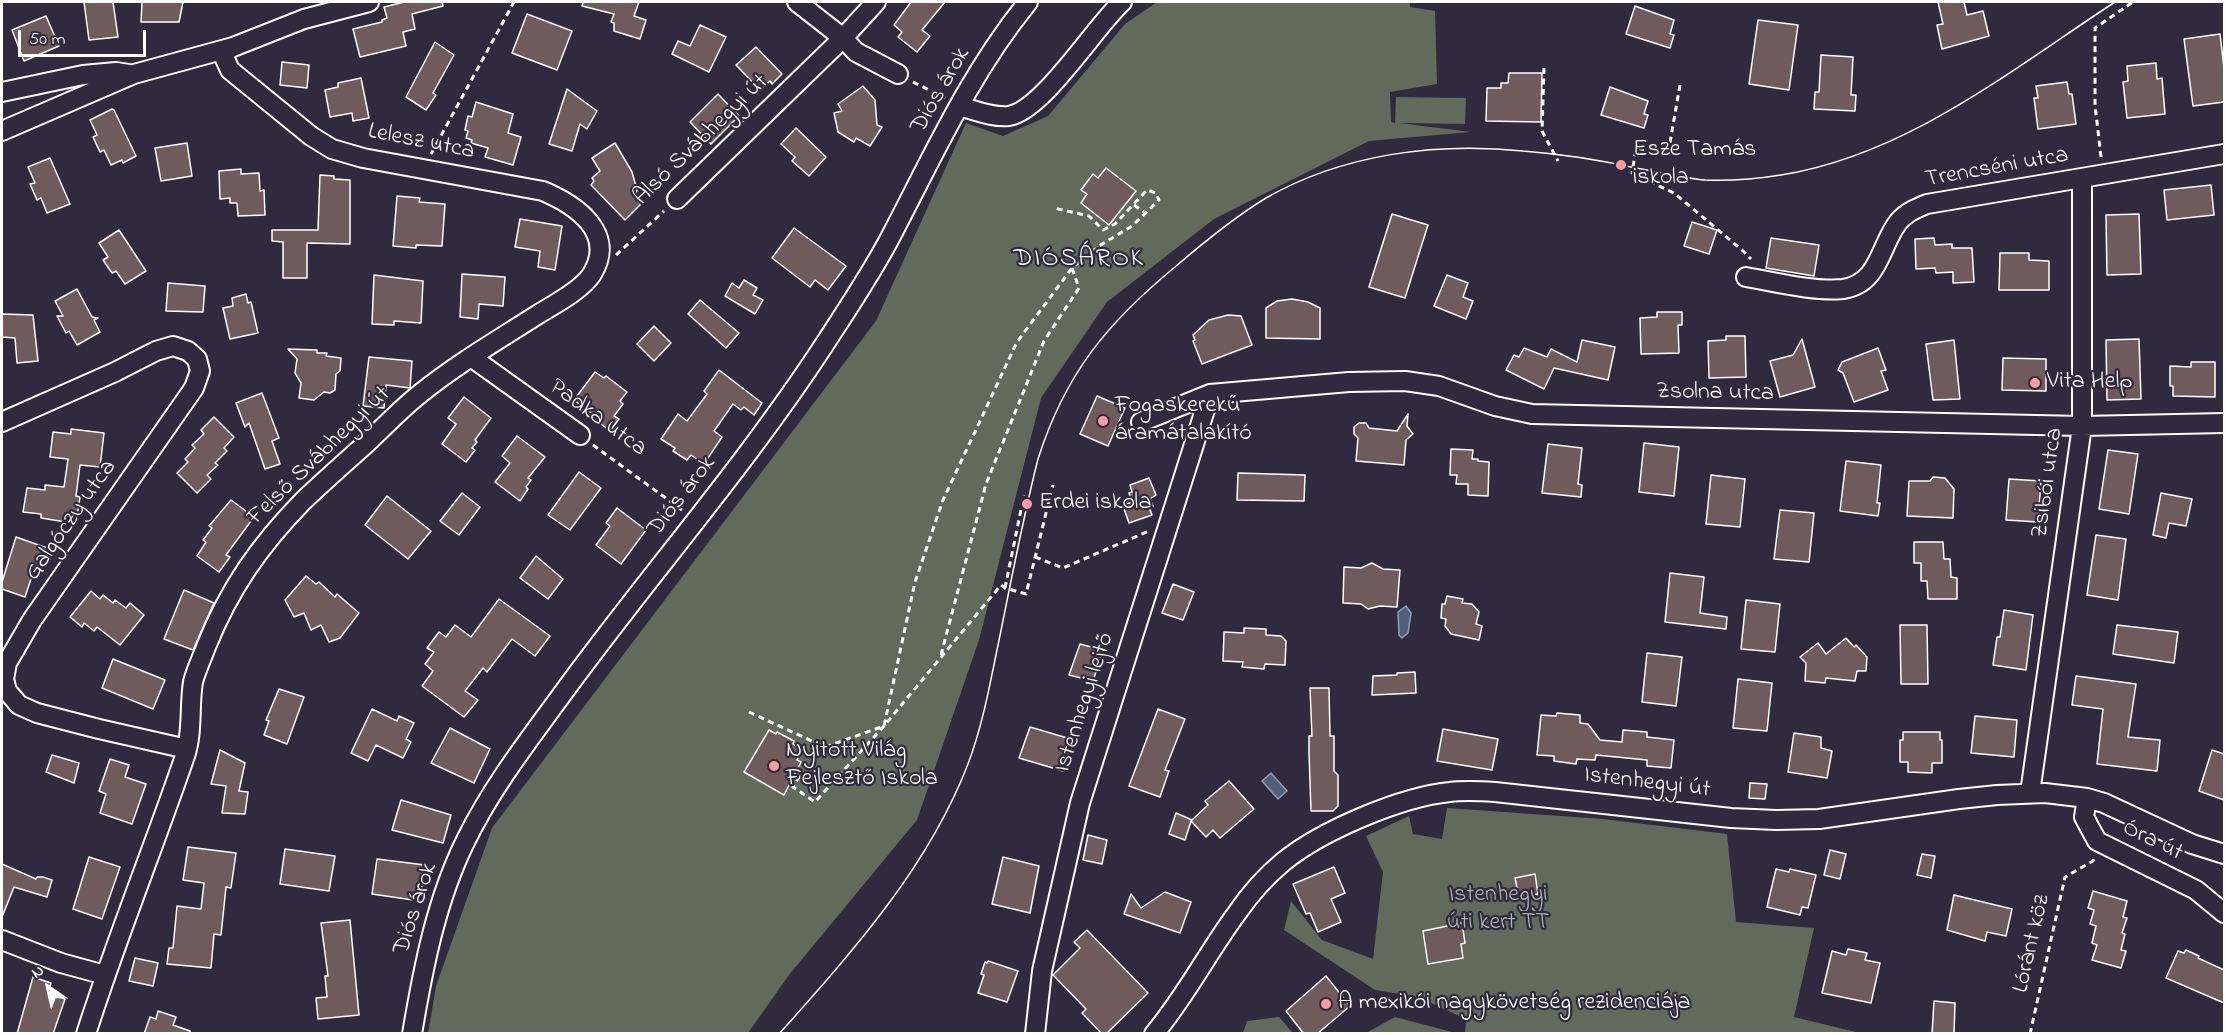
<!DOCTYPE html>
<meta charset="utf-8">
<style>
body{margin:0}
#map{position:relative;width:2226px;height:1035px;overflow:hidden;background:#2f2a3d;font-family:"Indie Flower",sans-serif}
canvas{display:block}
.frame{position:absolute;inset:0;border:3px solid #fff;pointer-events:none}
.north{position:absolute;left:18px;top:957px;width:60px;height:60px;-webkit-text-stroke:4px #2f2a3d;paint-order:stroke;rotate:326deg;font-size:16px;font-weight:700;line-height:24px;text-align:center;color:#fff}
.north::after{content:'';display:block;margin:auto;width:21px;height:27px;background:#fff;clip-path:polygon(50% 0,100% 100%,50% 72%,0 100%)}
.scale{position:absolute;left:18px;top:30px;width:128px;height:27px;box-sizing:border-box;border:3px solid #fff;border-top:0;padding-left:8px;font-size:18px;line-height:21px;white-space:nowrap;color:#fff;-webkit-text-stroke:4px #2f2a3d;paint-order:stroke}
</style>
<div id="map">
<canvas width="2226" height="1035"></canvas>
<div class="frame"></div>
<div class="north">N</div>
<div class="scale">50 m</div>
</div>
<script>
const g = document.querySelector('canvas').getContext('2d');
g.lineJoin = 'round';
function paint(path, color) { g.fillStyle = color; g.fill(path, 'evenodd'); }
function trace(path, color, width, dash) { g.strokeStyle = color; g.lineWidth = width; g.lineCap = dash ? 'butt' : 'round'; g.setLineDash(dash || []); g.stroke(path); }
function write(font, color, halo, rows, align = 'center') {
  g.font = font + ' "Indie Flower",sans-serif'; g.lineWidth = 4.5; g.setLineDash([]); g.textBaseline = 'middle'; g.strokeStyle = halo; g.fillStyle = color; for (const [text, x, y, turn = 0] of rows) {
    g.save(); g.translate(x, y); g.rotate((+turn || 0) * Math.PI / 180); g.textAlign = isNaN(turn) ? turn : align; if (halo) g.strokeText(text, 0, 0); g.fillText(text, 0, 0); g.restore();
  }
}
paint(new Path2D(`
 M1157,2H1410V7L1435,11L1437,84L1390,92L1391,122L1395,123L1396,97L1466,98L1465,124L1399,123L1471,132L1369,141L1214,219L1107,302L1041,398L979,640L917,820L789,975L748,1033L428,1034L436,986L492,828L876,321L966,123L1003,136L1048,116L1125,24Z
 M1447,808L1603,819L1727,834L1736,922L1814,928L1794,1017L1860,1033H1465L1466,1019L1418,997L1375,990L1284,930L1291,901L1322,940L1373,959L1383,872L1366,836L1409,816L1413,834L1442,839Z
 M1279,1017L1293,1033H1243L1247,1021Z
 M1395,1017L1456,1033H1366Z`), '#63695b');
const water = new Path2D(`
 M1406,606L1411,613L1408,633L1402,638L1399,635L1398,612Z
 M1271,773L1287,791L1278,799L1262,781Z`);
paint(water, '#505f7a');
trace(water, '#969faf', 1.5);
const building = new Path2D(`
 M84,2H113L118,37L89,40Z
 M142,2H183L179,22H141Z
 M404,2H442L443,6L412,14L415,29L403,32L406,46L360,57L353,29L382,22V20L387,18L384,7Z
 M583,2H639L634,16L646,20L640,39L614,31V23L611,22L614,14L582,6Z
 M911,2H945L922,30L930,36L917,52L898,37L902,32L894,25Z
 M1938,2H1964L1967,15L1983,11L1989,36L1942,49L1937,25L1943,24Z
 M1635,6L1674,20L1670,34L1674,35L1670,48L1626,34Z
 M527,14L572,31L557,70L512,53Z
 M46,16L59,46L24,61L12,30Z
 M1758,20L1798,25L1789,90L1749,84Z
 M700,25L726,37L709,72L672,54L678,41L690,46Z
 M2220,34L2224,68V102L2193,106L2184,39Z
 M435,42L454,55L433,93L436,95L426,110L406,97Z
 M756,47L782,74L772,84L770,81L760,90L736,65Z
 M1821,55L1853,57L1851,95H1856L1855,111L1814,109L1815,92H1819Z
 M282,62L309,65L307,88L280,85Z
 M2156,63L2157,79L2162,78L2165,114L2127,118L2123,82L2128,81L2127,66Z
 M1509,73H1542L1541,122L1486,121L1487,88H1501V83H1508Z
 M361,78L369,118L353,121L352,113L330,117L325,90L338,87V83Z
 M2067,82L2069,94H2072L2076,124L2038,129L2034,98H2038L2036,86Z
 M863,86L875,100L877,125L882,127L870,146L856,138L854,142L838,132L834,113L842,111L838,104Z
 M1610,87L1648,101L1644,114L1648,115L1644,128L1601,115Z
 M567,89L597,111L587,129L580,124L572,151L549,144Z
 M718,94L739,116L711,144L690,122Z
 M476,102L513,114L508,133L521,137L513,165L485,157L488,148L471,143L472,140L466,138L468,131L465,130L468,116L472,117Z
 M112,109L114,110L136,156L123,163L122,160L111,165L104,150L100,152L93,137L97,135L90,120Z
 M796,128L826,157L809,176L792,161L795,157L781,144Z
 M187,143L192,176L161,181L155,148Z
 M615,143L632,172L637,190L635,198L641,204L625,220L591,185L594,181L592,178L600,171L592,158Z
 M50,158L70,204L47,213L41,198L37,200L30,184L35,183L28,167Z
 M1106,168L1136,191L1109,225L1081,203L1087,194L1081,190L1093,174L1098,178Z
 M241,169V174L259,173L260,191L264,190L265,215L238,216L237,203H230V198L220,199L219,171Z
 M320,175L334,176V179L350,180V244L307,243V278H283V242L272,241V230H318Z
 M2211,185L2214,215L2167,220L2164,190Z
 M397,196L420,198L419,202L445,204L442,246L416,245V248L393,246Z
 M1392,214L1428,225L1405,298L1369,287Z
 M2139,214L2141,274L2107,275L2106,215Z
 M520,219L562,226L555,270L538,267L540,251L515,247Z
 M1692,222L1717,230L1709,254L1684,246Z
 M794,228L846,266L828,290L815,280L810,287L772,258Z
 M119,230L146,271L125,284L116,271L112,273L103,260L108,257L99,243Z
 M1771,238L1819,245L1814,276L1766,268Z
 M1934,238L1935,245L1952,244V248H1972L1974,282L1953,283V272L1936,273L1935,268L1916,269L1915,239Z
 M2000,253H2029V260L2049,261V290H1999Z
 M462,274L505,277L503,306L479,304L478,319L460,317Z
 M374,275L423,281L421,323L394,321V325L372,324Z
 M1447,275L1468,283L1463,297L1473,301L1466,319L1434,306Z
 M744,280L757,288L753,295L763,300L755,314L725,296L732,283L739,288Z
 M168,283L205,286L203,312L166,311Z
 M77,289L92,317L98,318L94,320L100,332L77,345L69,331L66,333L57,316H63L55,301Z
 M246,294L248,303L251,302L258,333L230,339L223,308L233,306L232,298Z
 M1292,299L1308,302L1320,308V339L1266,338V308L1277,301Z
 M700,300L739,333L726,348L688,314Z
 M1657,312H1682V325H1678L1679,353L1641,354L1640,318L1657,317Z
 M2,314L33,315L38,361L17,363L15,338L2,337Z
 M1228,315L1241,316L1252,345L1202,364L1193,341L1195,340L1193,335L1209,320Z
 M654,326L671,343L654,361L637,344Z
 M1726,336H1745L1746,377L1709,378L1708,341L1726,340Z
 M1802,339L1815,387L1780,397L1770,361L1793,355Z
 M2139,339L2141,399L2107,400L2106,340Z
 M1582,340L1615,347L1608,380L1554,368L1544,389L1506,370L1514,355L1519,357L1524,348L1547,357L1551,349L1577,362Z
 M1954,340L1960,399L1933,400L1926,344Z
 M1878,348L1886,370L1881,371L1888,390L1854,402L1843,373L1838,370L1842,362Z
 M288,349L317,350V353H327L326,356L341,358L340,371L336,374L335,390L330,393L324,392L314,400L299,398L301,383L295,373L297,359Z
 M369,357L412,361L410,388L386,385L384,408L363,406Z
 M2003,358L2046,359V391L2002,390Z
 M2191,362H2215V397L2173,396V386H2170V366L2191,367Z
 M719,370L762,403L754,415L744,407L741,410L733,404L714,431L722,437L704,464L691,455L687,460L673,451L675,448L661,439L678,414L687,421L707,394L704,391Z
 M595,372L604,378L606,376L627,392L620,401L623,404L614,416L619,419L610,431L592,417L594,415L574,400Z
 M262,393L279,438L272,441L280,464L265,469L249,423L245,427L236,403Z
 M1097,396L1125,408L1108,446L1080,434Z
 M464,397L491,418L475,440L477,442L472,448L475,450L466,462L442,444L456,424L448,418Z
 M1408,414L1407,426L1413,434L1406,440L1404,465L1356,461L1358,438L1354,434V427L1359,423H1366L1369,428L1397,431Z
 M214,417L234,437L224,448L227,451L215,463L218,465L207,475L211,479L197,493L177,473L188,462L185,459L195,448L192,445L204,434L201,430Z
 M71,429L104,433L100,467L80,465L76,496L80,497L77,517L73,516L72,523L41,518V514L23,512L27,488L45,490V485L64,487L68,459L50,457L53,432L71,434Z
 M517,436L545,457L528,478L531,480L526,487L528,489L520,501L495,482L510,463L502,456Z
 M1644,443L1679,447L1674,496L1639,492Z
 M1548,444L1582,448L1578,484L1582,485L1581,497L1542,493Z
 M1451,449L1473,450L1472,459H1478V461L1489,462L1488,496L1468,495V484H1456L1457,475H1450Z
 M2108,450L2138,454L2129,514L2099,509Z
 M1846,461L1881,465L1877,503H1880L1878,516L1840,511Z
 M579,472L601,488L570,530L548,515Z
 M1238,473L1305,475L1304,501L1237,500Z
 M1711,475L1745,479L1740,527L1706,524Z
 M1933,477L1945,478L1954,489L1953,518L1907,516L1909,481H1930Z
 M1149,478L1156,495L1150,499L1153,506L1149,507L1152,515L1129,523L1123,506L1132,502L1129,493L1132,492L1130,485Z
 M2009,479L2041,481L2038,522L2006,520Z
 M462,493L480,507L459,535L440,521Z
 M2161,493L2192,499L2186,526L2169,523L2166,538L2153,535Z
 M387,496L431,531L408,559L365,525Z
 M231,500L254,517L226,555L230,557L219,572L197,556L206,542L203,540L212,528L209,526Z
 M617,508L646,530L621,564L596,545L610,526L606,523Z
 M1780,510L1814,513L1809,562L1774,559Z
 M2096,535L2126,539L2118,600L2087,595Z
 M16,537L50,549L42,572L34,570L25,597L2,589V582Z
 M1914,542H1943L1944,559H1950L1951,577L1957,578V599H1928L1927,581H1921V563H1914Z
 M536,556L563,579L548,599L520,578Z
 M1372,563L1383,569L1400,570L1397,607L1380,606L1368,609L1361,604L1343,603L1344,567L1361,568Z
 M1670,573L1704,577L1700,613L1727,617L1726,629L1665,622Z
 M306,576L316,584L319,582L335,597L337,594L359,613L340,638L329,642L321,625L311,630L304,613L294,617L285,600Z
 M1173,584L1194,592L1183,620L1162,613Z
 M184,590L214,603L193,650L164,639Z
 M91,591L100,599L103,595L113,603L115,600L126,608L130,603L144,615L120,645L97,627L94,631L84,623L82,627L70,617Z
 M1447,596L1463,599L1462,603L1472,604L1479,612L1476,624L1482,626L1479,640L1451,634L1445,626L1446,619L1441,618L1442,604H1445Z
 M499,599L550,636L535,656L512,639L487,672L483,668L465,691L478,700L464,717L422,686L433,671L425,664L434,652L427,648L439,632L446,637L455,625L471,637Z
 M1746,600L1780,604L1775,652L1741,649Z
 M2004,610L2033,615L2026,670L1993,665L1997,637H2000Z
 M1900,625H1927L1928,684H1901Z
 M2117,625L2178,632L2174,663L2113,654Z
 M1244,628L1266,629V635L1281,636L1286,641L1285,665L1265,664L1264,669L1242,667L1243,662L1223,661L1224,632L1244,633Z
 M1846,638L1854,647L1856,645L1867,657L1866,671H1857L1855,681L1826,678L1825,683L1805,681L1806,663L1800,657L1818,643L1826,654Z
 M1080,644L1103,650L1093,681L1069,675Z
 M1647,653L1682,657L1676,706L1642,702Z
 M113,659L165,680L153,709L102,688Z
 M1415,672L1416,693L1372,695L1373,676L1397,675V673Z
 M2076,676L2136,684L2128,737L2160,740L2157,771L2097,764L2103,709L2072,705Z
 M1738,679L1772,683L1767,731L1733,728Z
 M1310,688H1329L1330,736H1334V771L1338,775V806L1333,811H1311L1309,753V736H1312Z
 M279,689L304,697L287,744L264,735L269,721L266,720Z
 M372,709L397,721L399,716L414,723L406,739L411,742L403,758L376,745L368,761L351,753Z
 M1158,709L1185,719L1165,770L1169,771L1160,797L1129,786Z
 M1557,713L1580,715V723L1588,724L1600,740L1622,742L1623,730L1647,732V737L1674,740L1671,768L1647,766V760L1596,755L1595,760L1577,759L1576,764L1554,761V756L1537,755L1541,715L1556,716Z
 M1975,716L2017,720L2014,757L1971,753Z
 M1030,727L1074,740L1063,771L1019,758Z
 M450,728L490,749L474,783L431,763Z
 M1443,729L1498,739L1492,770L1437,761Z
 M769,730L776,734L777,732L794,741L793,744L802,750L797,760L801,762L784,795L744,772Z
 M1903,732H1940V740H1942V763H1932V773L1908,772V762H1900V740H1903Z
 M1794,733L1821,737V748L1832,751L1827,778L1788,772Z
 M220,750L245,763L239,791L248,792L245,814L222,813L226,786L211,784Z
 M2212,750L2224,754V800L2199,791Z
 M52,755L79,763L74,783L46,772Z
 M110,759L129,765L125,777L146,784L132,824L100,813L106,794L99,791Z
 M1229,781L1254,809L1220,838L1213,830L1206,837L1191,821L1185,840L1169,834L1176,813L1192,820L1208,805L1205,801Z
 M1750,783L1767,784L1765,799L1749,798Z
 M401,800L451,815L443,843L392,830Z
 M1088,835L1107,840L1102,864L1083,860Z
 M188,847L236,853L231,888L226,887L221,935L214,934L211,968L167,964L169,948H173L177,906L201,909L204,883L183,880Z
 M285,849L335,856L329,891L280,884Z
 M1830,850L1846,854L1840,879L1824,875Z
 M1922,854L1935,856L1931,878L1917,875Z
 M89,857L120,867L102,919L73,909Z
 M1003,857L1039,866L1030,913L992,904Z
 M377,859L425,865L420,901L372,894Z
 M2,864L36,879L37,877H43L52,880L47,897L14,887L2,917Z
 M1334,867L1345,893L1331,899L1341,922L1318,932L1310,913L1306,914L1293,884Z
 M1776,869L1789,872L1790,869L1816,875L1808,908L1802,907L1800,915L1767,907Z
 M1535,874L1538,894L1519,898L1515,878Z
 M2093,891L2127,901L2123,917L2127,918L2122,933L2125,934L2121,950L2126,951L2121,968L2092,960L2097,945L2092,943L2096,926L2090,924L2094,910L2088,908Z
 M1165,892L1191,902L1180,933L1124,914L1131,894L1141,908Z
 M1954,895L2012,909L2006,936L1987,932L1985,941L1947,930Z
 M350,920L359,1015L318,1019L316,998L327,997L325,976H328L321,923Z
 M1462,923L1465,943L1461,944L1463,958L1428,964L1423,931Z
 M1087,930L1148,993L1106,1034H1102L1082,1013L1086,1009L1053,975L1080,948L1074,942Z
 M1848,949L1867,953L1865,960L1880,963L1871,1003L1822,993L1832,951L1846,955Z
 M2186,950L2199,956L2198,958L2224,970V1003L2166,978L2178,951L2184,953Z
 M135,958L158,963L153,986L129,981Z
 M988,961L1018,971L1007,1002L978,993L984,975L981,974L985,962L987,963Z
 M1326,976L1350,1006L1317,1034H1304L1286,1011Z
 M33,977L51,983L48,993L65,999L53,1034H17Z
 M1934,1001L1955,1003L1954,1034H1932Z
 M158,1011L176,1017L173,1025L190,1031V1034H144L150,1017L156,1019Z`);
paint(building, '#6f5b5c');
trace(building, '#fff', 1.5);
const minor = new Path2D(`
 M797,2L843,38L876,2
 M2,92L83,75L116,72L129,74
 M959,106C974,110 993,118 1009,116C1043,110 1094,28 1122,2
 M2,131L134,74L233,47L304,19L369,2
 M677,199L843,38L856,52L898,74
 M1746,277C1775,282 1814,292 1843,289C1880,284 1880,244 1899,221C1907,212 1917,208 1927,204L2224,154
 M471,357L580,435
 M2,422L115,372L156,351L173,346L188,351L197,359L200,371L194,388L32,620L7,663L4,679L7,691L19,705L37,713L99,729L187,749
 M1141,422L1210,394L1349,382L1405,381L1439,386L1495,406L1532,414L2082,426L2224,423
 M2030,793L2082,426V178
 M2087,798L2084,817L2097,841L2196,890L2224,913
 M2,940L61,963L105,975
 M86,1034C116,940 153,849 185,756C193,733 189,706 193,682C196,670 202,658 206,647C229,589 260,545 303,501C325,480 348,460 370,440C387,424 403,407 421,393C457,364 498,340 537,315C553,305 582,290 592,274C617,233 576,205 543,191L363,158L332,149L311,136L230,70L225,59L226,51L233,47
 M412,1034C423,969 436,900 466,840C492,787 528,741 563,693C649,575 746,465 826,342C848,308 871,274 890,238C932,158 970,73 1028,2
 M1035,1034L1042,971L1080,803L1210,394
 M1154,1034C1186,996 1208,952 1237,913C1250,894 1265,877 1283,862C1321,831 1400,797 1450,792C1465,790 1480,791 1495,792L1731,818L1776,820L1819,819L1959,799L1997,795L2045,793L2087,798L2104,803L2192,844L2224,854`);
trace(minor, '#fff', 22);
trace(new Path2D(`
 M1544,68L1542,131L1558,161
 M913,82L945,98
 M1680,85L1668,154L1636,148L1632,173L1674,193L1742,250L1751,259
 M431,154L514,2
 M2101,157L2095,105V28L2133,2
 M1134,205L1144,212
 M616,255L664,211
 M593,445L682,510
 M1035,557L1063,568L1149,531
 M1005,588L1024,495
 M941,655L986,484L1044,341L1079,288L1072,268
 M749,712L825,747L884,726L915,582L943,500L1017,342L1072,268L1099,246L1132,226L1159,200L1156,193L1147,190L1115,224L1103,230L1089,216L1054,208
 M797,769L802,772L793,787L815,802L884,726L1001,585L1005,588L1026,594L1053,485
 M2030,1034L2065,877L2093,861L2094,858`), '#fff', 3, [6, 4.5]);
trace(minor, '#2f2a3d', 18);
trace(new Path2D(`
 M779,1034C852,952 928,868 968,764C982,727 989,689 997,650C1010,587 1022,522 1038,459C1065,374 1107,323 1175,267C1204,242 1233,218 1266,198C1343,154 1436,142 1523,151C1561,154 1600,160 1636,168C1659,172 1682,178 1705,180C1730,181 1756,179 1781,175C1907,155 2011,70 2115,2`), '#fff', 1.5);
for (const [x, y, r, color] of [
 [1621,165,6,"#ff9aa2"],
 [2035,383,6,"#ff9aa2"],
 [1103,421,6,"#ff9aa2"],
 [1027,504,6,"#ff9aa2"],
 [774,766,6,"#ff9aa2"],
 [1326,1004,6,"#ff9aa2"]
]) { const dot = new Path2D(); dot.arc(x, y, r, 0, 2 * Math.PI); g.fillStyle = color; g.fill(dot); trace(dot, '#2f2a3d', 2); }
write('24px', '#fff', '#2f2a3d', [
 ["Diós árok",942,91,-60],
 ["Alsó Svábhegyi út",702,141,-44],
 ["Lelesz utca",421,143,11],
 ["Trencséni utca",1997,169,-10],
 ["Zsolna utca",1715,394,1],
 ["Padka utca",597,419,36],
 ["Felső Svábhegyi út",320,457,-44],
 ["Zsibói utca",2049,483,-82],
 ["Diós árok",683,497,-52],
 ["Galgóczy utca",72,521,-55],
 ["Istenhegyi lejtő",1086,703,-72],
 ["Istenhegyi út",1647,784,7],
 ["Óra út",2152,842,26],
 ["Diós árok",417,909,-72],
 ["Lóránt köz",2033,944,-77]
]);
write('24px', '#fff', '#2f2a3d', [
 ["Esze Tamás",1633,151],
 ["iskola",1633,179],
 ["Vita Help",2047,383],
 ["Fogaskerekű",1115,407],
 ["áramátalakító",1115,435],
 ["Erdei iskola",1039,504],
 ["Nyitott Világ",786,752],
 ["Fejlesztő Iskola",786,780],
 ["A mexikói nagykövetség rezidenciája",1338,1004]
], 'left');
write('24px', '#b1b4ad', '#2f2a3d', [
 ["Istenhegyi",1498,896],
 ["úti kert TT",1498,924]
]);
g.letterSpacing = '1.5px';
write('26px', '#fff', '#2f2a3d', [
 ["DIÓSÁROK",1079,261]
]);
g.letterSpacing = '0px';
</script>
